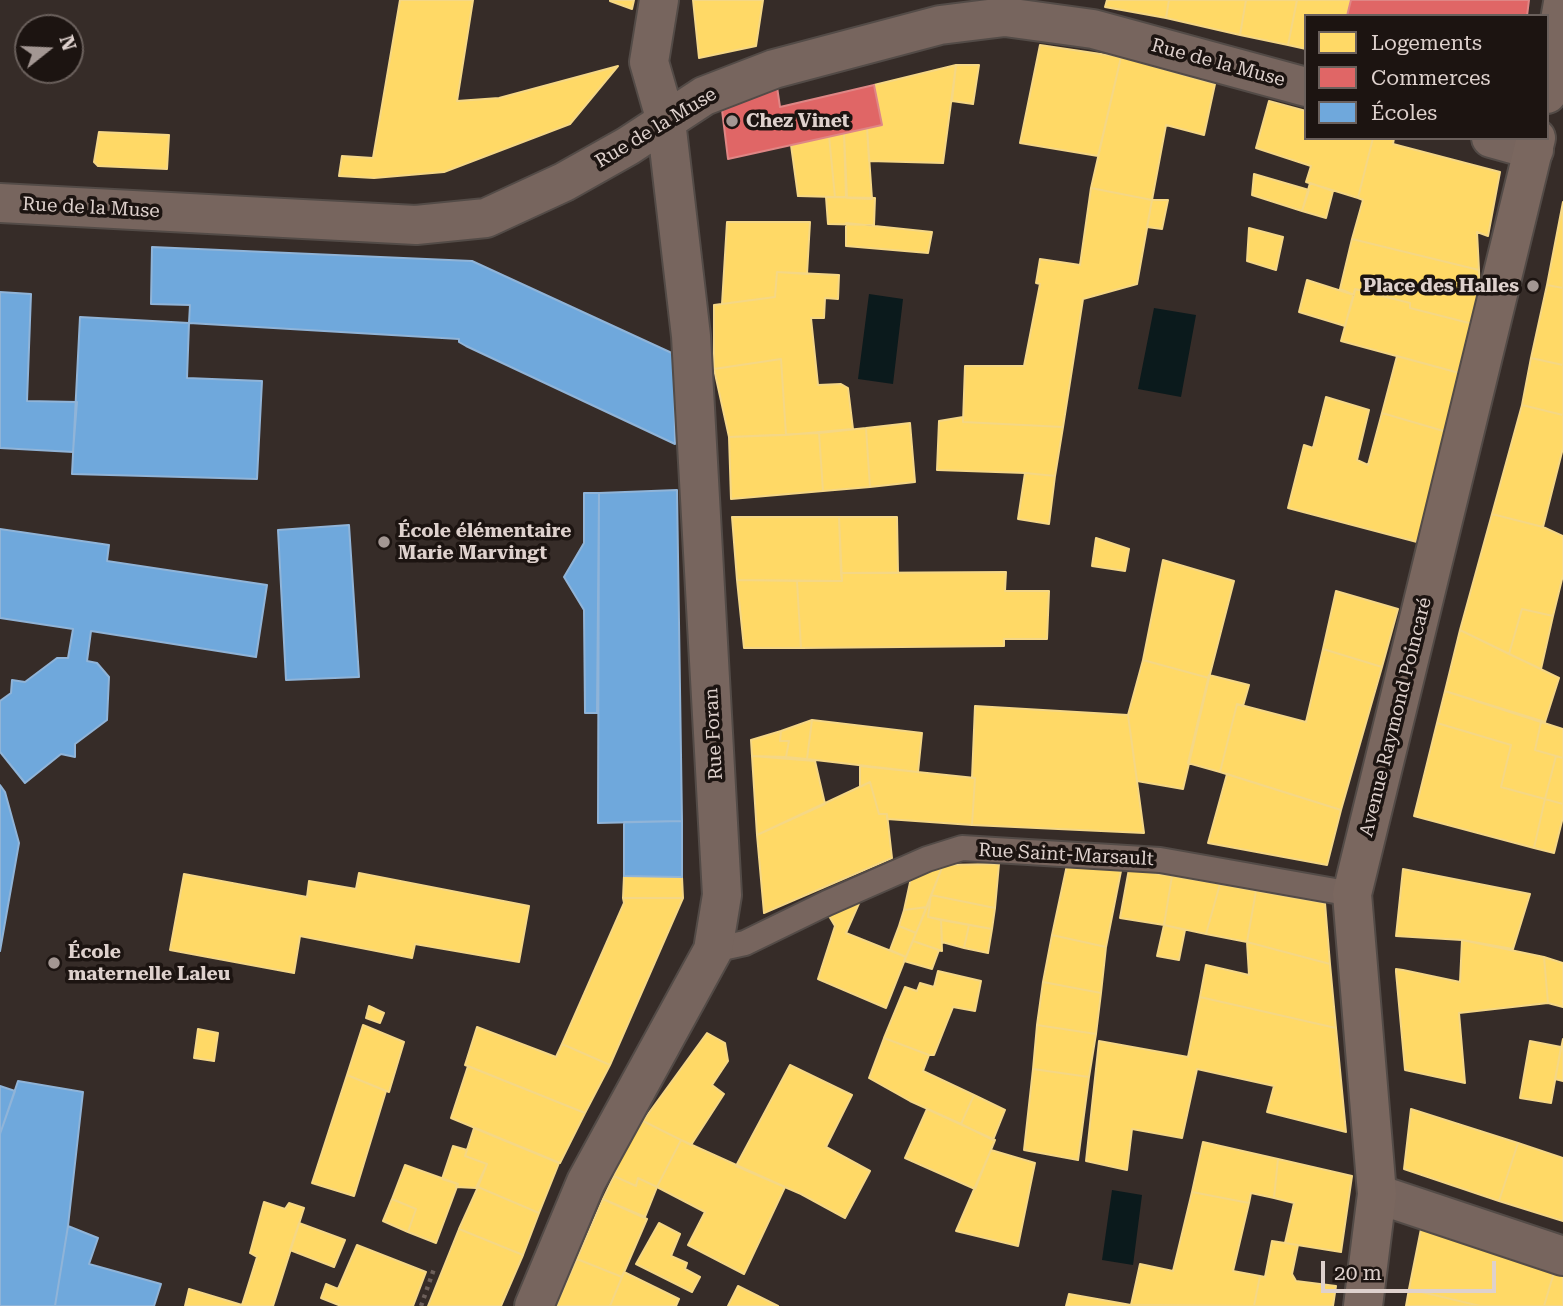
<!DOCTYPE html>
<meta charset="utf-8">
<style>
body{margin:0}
#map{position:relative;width:1563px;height:1306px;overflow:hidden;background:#362c28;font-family:"Roboto Serif",serif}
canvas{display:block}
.legend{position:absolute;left:1304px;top:14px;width:245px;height:126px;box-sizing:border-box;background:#1c1411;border:2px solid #6a605c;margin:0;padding:9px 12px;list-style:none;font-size:21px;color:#ded1cd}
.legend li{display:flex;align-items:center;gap:14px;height:35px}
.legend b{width:35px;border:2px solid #6a605c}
.north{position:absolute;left:14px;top:14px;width:70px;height:70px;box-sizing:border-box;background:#1c1411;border:2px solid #6a605c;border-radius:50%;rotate:72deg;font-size:19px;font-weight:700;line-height:28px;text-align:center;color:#ded1cd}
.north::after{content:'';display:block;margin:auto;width:24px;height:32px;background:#a39793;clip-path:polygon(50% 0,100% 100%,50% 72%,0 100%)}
.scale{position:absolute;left:1321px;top:1261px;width:175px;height:32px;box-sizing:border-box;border:4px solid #ded1cd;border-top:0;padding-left:9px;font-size:21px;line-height:24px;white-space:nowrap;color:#ded1cd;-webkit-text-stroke:5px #1c1411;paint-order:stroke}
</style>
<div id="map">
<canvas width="1563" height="1306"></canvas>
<ul class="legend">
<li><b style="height:19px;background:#ffd966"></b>Logements</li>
<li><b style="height:19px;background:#e06666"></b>Commerces</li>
<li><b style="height:19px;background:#6fa8dc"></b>Écoles</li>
</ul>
<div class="north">N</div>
<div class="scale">20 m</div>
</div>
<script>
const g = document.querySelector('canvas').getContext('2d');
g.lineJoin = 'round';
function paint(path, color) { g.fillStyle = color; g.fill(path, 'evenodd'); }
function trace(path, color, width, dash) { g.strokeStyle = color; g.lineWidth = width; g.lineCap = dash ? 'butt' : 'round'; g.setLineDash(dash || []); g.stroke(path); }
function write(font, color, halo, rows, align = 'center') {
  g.font = font + ' "Roboto Serif",serif'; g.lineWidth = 7; g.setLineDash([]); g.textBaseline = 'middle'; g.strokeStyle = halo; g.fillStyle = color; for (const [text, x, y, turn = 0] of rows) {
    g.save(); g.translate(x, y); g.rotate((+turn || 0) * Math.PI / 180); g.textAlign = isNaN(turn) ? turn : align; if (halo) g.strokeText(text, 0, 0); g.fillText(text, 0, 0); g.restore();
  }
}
paint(new Path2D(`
 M869,294L903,299L893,384L858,379Z
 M1154,308L1196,315L1181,397L1138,389Z
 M1112,1190L1142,1195L1133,1265L1102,1260Z`), '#0b1a1c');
const homes = new Path2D(`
 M400,0H473L457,101L499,98L618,66L570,124L444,172L374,178L339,176L342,156L373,158Z
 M610,0H634L632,9L610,1Z
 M693,0H763L756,46L699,58Z
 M1107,0H1169L1166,18L1105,7Z
 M1169,0H1246L1240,35L1166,18Z
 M1246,0H1297L1288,45L1240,35Z
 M1297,0H1351L1347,16H1306V49L1288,45Z
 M1040,45L1121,57L1098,156L1020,143Z
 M1121,57L1215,84L1204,135L1166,125L1152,200L1091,188Z
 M956,65H979L973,104L952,101Z
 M956,65L943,163L869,161L867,127L882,125L874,85Z
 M1269,101L1306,111V138H1373L1358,198L1306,182L1311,166L1256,148Z
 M867,127L872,199L847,198L844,133Z
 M99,132L169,135L167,169L98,166L94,162Z
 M844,133L846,197H835L829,136Z
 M829,136L835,197L798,196L791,145Z
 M1373,138H1394L1393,144L1500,172L1488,236L1477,232L1479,270L1352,239L1363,200L1358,198Z
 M1254,174L1309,190L1302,211L1252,195Z
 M1310,183L1333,191L1326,218L1302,211Z
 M1091,188L1152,200L1137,284L1083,299L1063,427L963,422L965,366H1024L1040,284L1036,283L1040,259L1080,265Z
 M826,197L875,198L874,225L828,224Z
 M1152,200H1168L1162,229L1147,227Z
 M1563,202V288L1547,285Z
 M727,222H810L807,274L777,272L775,297L722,304Z
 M846,223L932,232L928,253L846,246Z
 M1249,228L1283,237L1276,270L1247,261Z
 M1352,239L1479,270L1480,315L1477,325L1410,308V303L1355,289L1354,295L1340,289Z
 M777,272L839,275L838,299L825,298L824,318H811L818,385L841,384L848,388L853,429L786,435L781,359L714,369V305L775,297Z
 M1307,280L1354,295L1345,326L1299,312Z
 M1547,285L1563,288V365L1531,358Z
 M1355,289L1410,303V308L1477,325L1463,374L1341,341Z
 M1397,356L1463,374L1447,432L1382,413Z
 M1531,358L1563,365V415L1522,405Z
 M781,359L786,435L729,437L714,369Z
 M1326,397L1369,410L1357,460L1368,465L1382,413L1447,432L1417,542L1288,508L1304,445L1313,448Z
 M1522,405L1563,415V448L1543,527L1492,514Z
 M963,417V422L1063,427L1055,476L1025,473L937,470L939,421Z
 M910,423L915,482L870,487L866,428Z
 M866,428L870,487L823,491L819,433Z
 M819,433L823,491L731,499L729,437Z
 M1025,473L1055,476L1049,524L1018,519Z
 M1492,514L1543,527L1563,536V575L1553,616L1522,609L1509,654L1460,630Z
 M732,517H839L842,581L737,580Z
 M839,517H897L898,573H841Z
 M1096,538L1129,549L1125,571L1092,566Z
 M1163,560L1234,581L1209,678L1143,660Z
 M1006,572L1005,591H1049L1047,639H1004V646L801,648L797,581H842L841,573Z
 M737,580L797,581L801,648H744Z
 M1336,591L1398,609L1382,667L1323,649Z
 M1522,609L1553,616L1541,669L1509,654Z
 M1460,630L1559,678L1545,722L1445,691Z
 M1323,649L1382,667L1341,810L1220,772L1237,704L1306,722Z
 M1143,660L1209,678L1183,789L1137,781L1128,715Z
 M1209,675L1249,685L1243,706L1237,704L1220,772L1188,763Z
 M1445,691L1541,722L1535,750L1556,756L1545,799L1501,787L1511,745L1437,723Z
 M975,706L1128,715L1144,833L972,825L975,778H972Z
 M812,720L922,733L918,772L807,759Z
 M812,720L807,759L786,757L789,741H780L781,731Z
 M1541,722L1563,729V758L1535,750Z
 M1437,723L1511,745L1501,787L1545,799L1534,848L1414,816Z
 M781,731L780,741H789L786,757L752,756L751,740Z
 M752,756L815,761L825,804L757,835Z
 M1556,756L1563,758V804L1545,799Z
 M860,766L975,778L972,825L887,819V814H879L870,782L860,787Z
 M1227,774L1341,810L1327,865L1208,843Z
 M870,782L879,814H887L892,858L764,913L757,835Z
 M1545,799L1563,804V817L1554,853L1534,848Z
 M999,864L995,908L931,895L943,865Z
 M943,865L927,907L904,910L911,878Z
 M1067,865L1121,871L1106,947L1052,935Z
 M1129,869L1172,876L1164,925L1120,918Z
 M1403,869L1530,894L1513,949L1462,940L1396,936Z
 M359,873L529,906L519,962L415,944L412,958L300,936L294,973L170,950L184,874L307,897L309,881L356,889Z
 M624,876L682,877L683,898H623Z
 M1172,876L1220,884L1206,934L1164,925Z
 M1220,884L1256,891L1247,942L1206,934Z
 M1256,891L1325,903L1330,964L1247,942Z
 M931,895L995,908L992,929L928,917Z
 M931,895L928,917L941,920L942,951L913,941Z
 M623,898H683L610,1065L562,1044L624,903Z
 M860,901L846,933L906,957L886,1008L818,979L835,926L829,916Z
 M927,907L916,933L899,926L904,910Z
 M941,920L969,925L964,948L942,942Z
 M969,925L992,929L988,953L964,948Z
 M1164,925L1185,930L1179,960L1157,956Z
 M899,926L916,933L906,957L890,950Z
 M1052,935L1106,947L1101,993L1043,982Z
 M1462,940L1544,957L1548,1003L1459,1013L1465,1083L1405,1070L1396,972V969L1403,970L1460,982Z
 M913,941L939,950L932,969L904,961Z
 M1247,942L1330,964L1336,1028L1200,997L1206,965L1249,975Z
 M1544,957L1563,963V1007L1548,1003Z
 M938,971L981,981L975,1011L953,1007L934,1055H929L884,1038L905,987L917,991L920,983L934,987Z
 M1043,982L1101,993L1096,1034L1037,1025Z
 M1200,997L1336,1028L1346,1132L1267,1112L1274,1086L1197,1069L1182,1138L1132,1129L1127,1170L1086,1161L1099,1041L1188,1057Z
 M369,1006L384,1013L380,1023L366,1018Z
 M363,1025L404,1042L389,1092L347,1075Z
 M1037,1025L1096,1034L1089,1077L1033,1069Z
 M477,1027L556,1057L562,1044L610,1065L585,1113L465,1065Z
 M198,1029L218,1033L214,1061L194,1058Z
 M707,1033L725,1043L728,1061L712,1085L724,1094L691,1145L643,1121Z
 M884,1038L929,1055L923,1071L974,1095L961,1124L910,1101L869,1078Z
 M1563,1039V1081L1555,1079Z
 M1530,1041L1561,1047L1551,1103L1520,1098Z
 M790,1065L852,1095L826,1147L870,1171L845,1218L801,1194L736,1166Z
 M468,1066L585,1113L560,1163L451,1118Z
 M1033,1069L1089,1077L1078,1160L1024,1150Z
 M347,1075L386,1091L354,1196L312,1183Z
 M974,1095L1005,1110L993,1140L961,1124Z
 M927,1109L995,1140L975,1189L905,1158Z
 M1411,1109L1518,1143L1499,1201L1404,1169Z
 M643,1121L681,1140L657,1187L638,1178L636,1186L614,1176L622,1155Z
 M474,1128L559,1163L539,1213L478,1187L487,1164L465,1156Z
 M681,1140L785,1187L744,1274L688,1245L705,1212L657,1187Z
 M1203,1142L1278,1159L1274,1198L1251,1193L1249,1203L1192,1192Z
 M1518,1143L1563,1158V1221L1499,1201Z
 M453,1146L467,1150L465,1156L487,1164L476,1188L456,1187L458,1184L442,1179Z
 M991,1150L1035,1163L1018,1246L956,1231Z
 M1278,1159L1352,1176L1341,1252L1285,1243L1294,1203L1274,1198Z
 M405,1165L458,1184L436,1243L408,1232L416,1209L392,1199Z
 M614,1176L636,1186L638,1178L657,1187L645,1217L603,1199Z
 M478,1187L539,1213L523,1255L459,1229Z
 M1192,1192L1249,1203L1233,1271L1260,1276L1254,1306L1131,1305L1140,1264L1173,1271Z
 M392,1199L416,1209L408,1232L383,1221Z
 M603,1199L647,1219L622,1277L577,1259Z
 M264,1202L285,1209L289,1203L304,1208L273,1306H185L189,1289L242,1305L257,1257L250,1253Z
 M299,1223L345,1240L334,1267L290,1250Z
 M659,1223L680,1234L671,1256L687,1263L685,1269L700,1277L692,1292L636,1264Z
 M1422,1224L1555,1269L1544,1306H1480L1409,1289Z
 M459,1229L523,1255L501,1306H428Z
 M1272,1241L1298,1245L1292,1274L1296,1281L1336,1286L1333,1306H1254L1260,1276L1265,1277Z
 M357,1245L426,1272L413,1306H341L321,1298L326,1284L338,1289Z
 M577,1259L622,1277L610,1306H556Z
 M1555,1269L1563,1271V1306H1544Z
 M624,1272L679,1299L676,1306H610Z
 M738,1286L778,1306H728Z
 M1409,1289L1480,1306H1406Z
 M1069,1294L1131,1305L1136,1306H1066Z`);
paint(homes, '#ffd966');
trace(homes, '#f5d785', 2);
const shops = new Path2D(`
 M1351,0H1529L1527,16H1347Z
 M874,85L882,125L728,159L722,110L777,87L780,107Z`);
paint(shops, '#e06666');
trace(shops, '#df8685', 2);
const schools = new Path2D(`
 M152,247L472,261L674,354L675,444L466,346L459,342V339L189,323L190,305L151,304Z
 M0,292L31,294L27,401L77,402L73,452L0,448Z
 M80,317L189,323L187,378L262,381L257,479L72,474Z
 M677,490L682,821L598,823L599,493Z
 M584,493H599L597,713H585L584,610L564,577L584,543Z
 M349,525L359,677L286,680L278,530Z
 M0,529L109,545L107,561L267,585L256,657L91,631L87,661L97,663L109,677L107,720L75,744V757L61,754L25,783L0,752V701L11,693L12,680L25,682L57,658H68L73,629L0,618Z
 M0,785L5,792L19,843L0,951Z
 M682,821V877L624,876V822Z
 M18,1081L83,1092L68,1226L55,1306H0V1134Z
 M0,1086L15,1091L0,1134Z
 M68,1226L98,1238L89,1264L161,1284L154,1306H55Z`);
paint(schools, '#6fa8dc');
trace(schools, '#90b4d8', 2);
const service = new Path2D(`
 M713,950L745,943L827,903L927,859L962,848L1160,860L1352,894`);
const minor = new Path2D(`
 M1491,138L1534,150
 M0,203L416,225L486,218L564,182L628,146L704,96L774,69L940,25L1005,17L1093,29L1306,87
 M1377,1194L1563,1256
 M534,1306L586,1182L713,950L722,895L691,336L666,121L649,62L659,0`);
const secondary = new Path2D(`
 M1547,94L1563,3
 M1363,1306L1377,1194L1352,894L1536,138`);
trace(service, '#534b47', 28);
trace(minor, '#534b47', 42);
trace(secondary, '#534b47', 42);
trace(new Path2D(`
 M421,1306L435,1266`), '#6d605b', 4.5, [3.5, 5]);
trace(service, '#77655e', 24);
trace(minor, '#77655e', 38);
trace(secondary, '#7a675f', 38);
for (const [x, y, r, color] of [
 [732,121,7,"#a39793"],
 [1533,286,7,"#a39793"],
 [384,542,7,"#a39793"],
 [54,963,7,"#a39793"]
]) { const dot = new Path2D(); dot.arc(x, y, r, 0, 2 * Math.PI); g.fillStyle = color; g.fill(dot); trace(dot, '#1c1411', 2.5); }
write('19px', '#ded1cd', '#1c1411', [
 ["Rue de la Muse",1218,63,15],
 ["Rue de la Muse",656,128,-31],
 ["Rue de la Muse",91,208,3],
 ["Avenue Raymond Poincaré",1396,717,-76],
 ["Rue Foran",714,734,-93],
 ["Rue Saint-Marsault",1066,855,3]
]);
write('bold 19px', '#ded1cd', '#1c1411', [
 ["Chez Vinet",746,121],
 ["Place des Halles",1519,286,"right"],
 ["École élémentaire",398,531],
 ["Marie Marvingt",398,553],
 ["École",68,952],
 ["maternelle Laleu",68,974]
], 'left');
</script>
